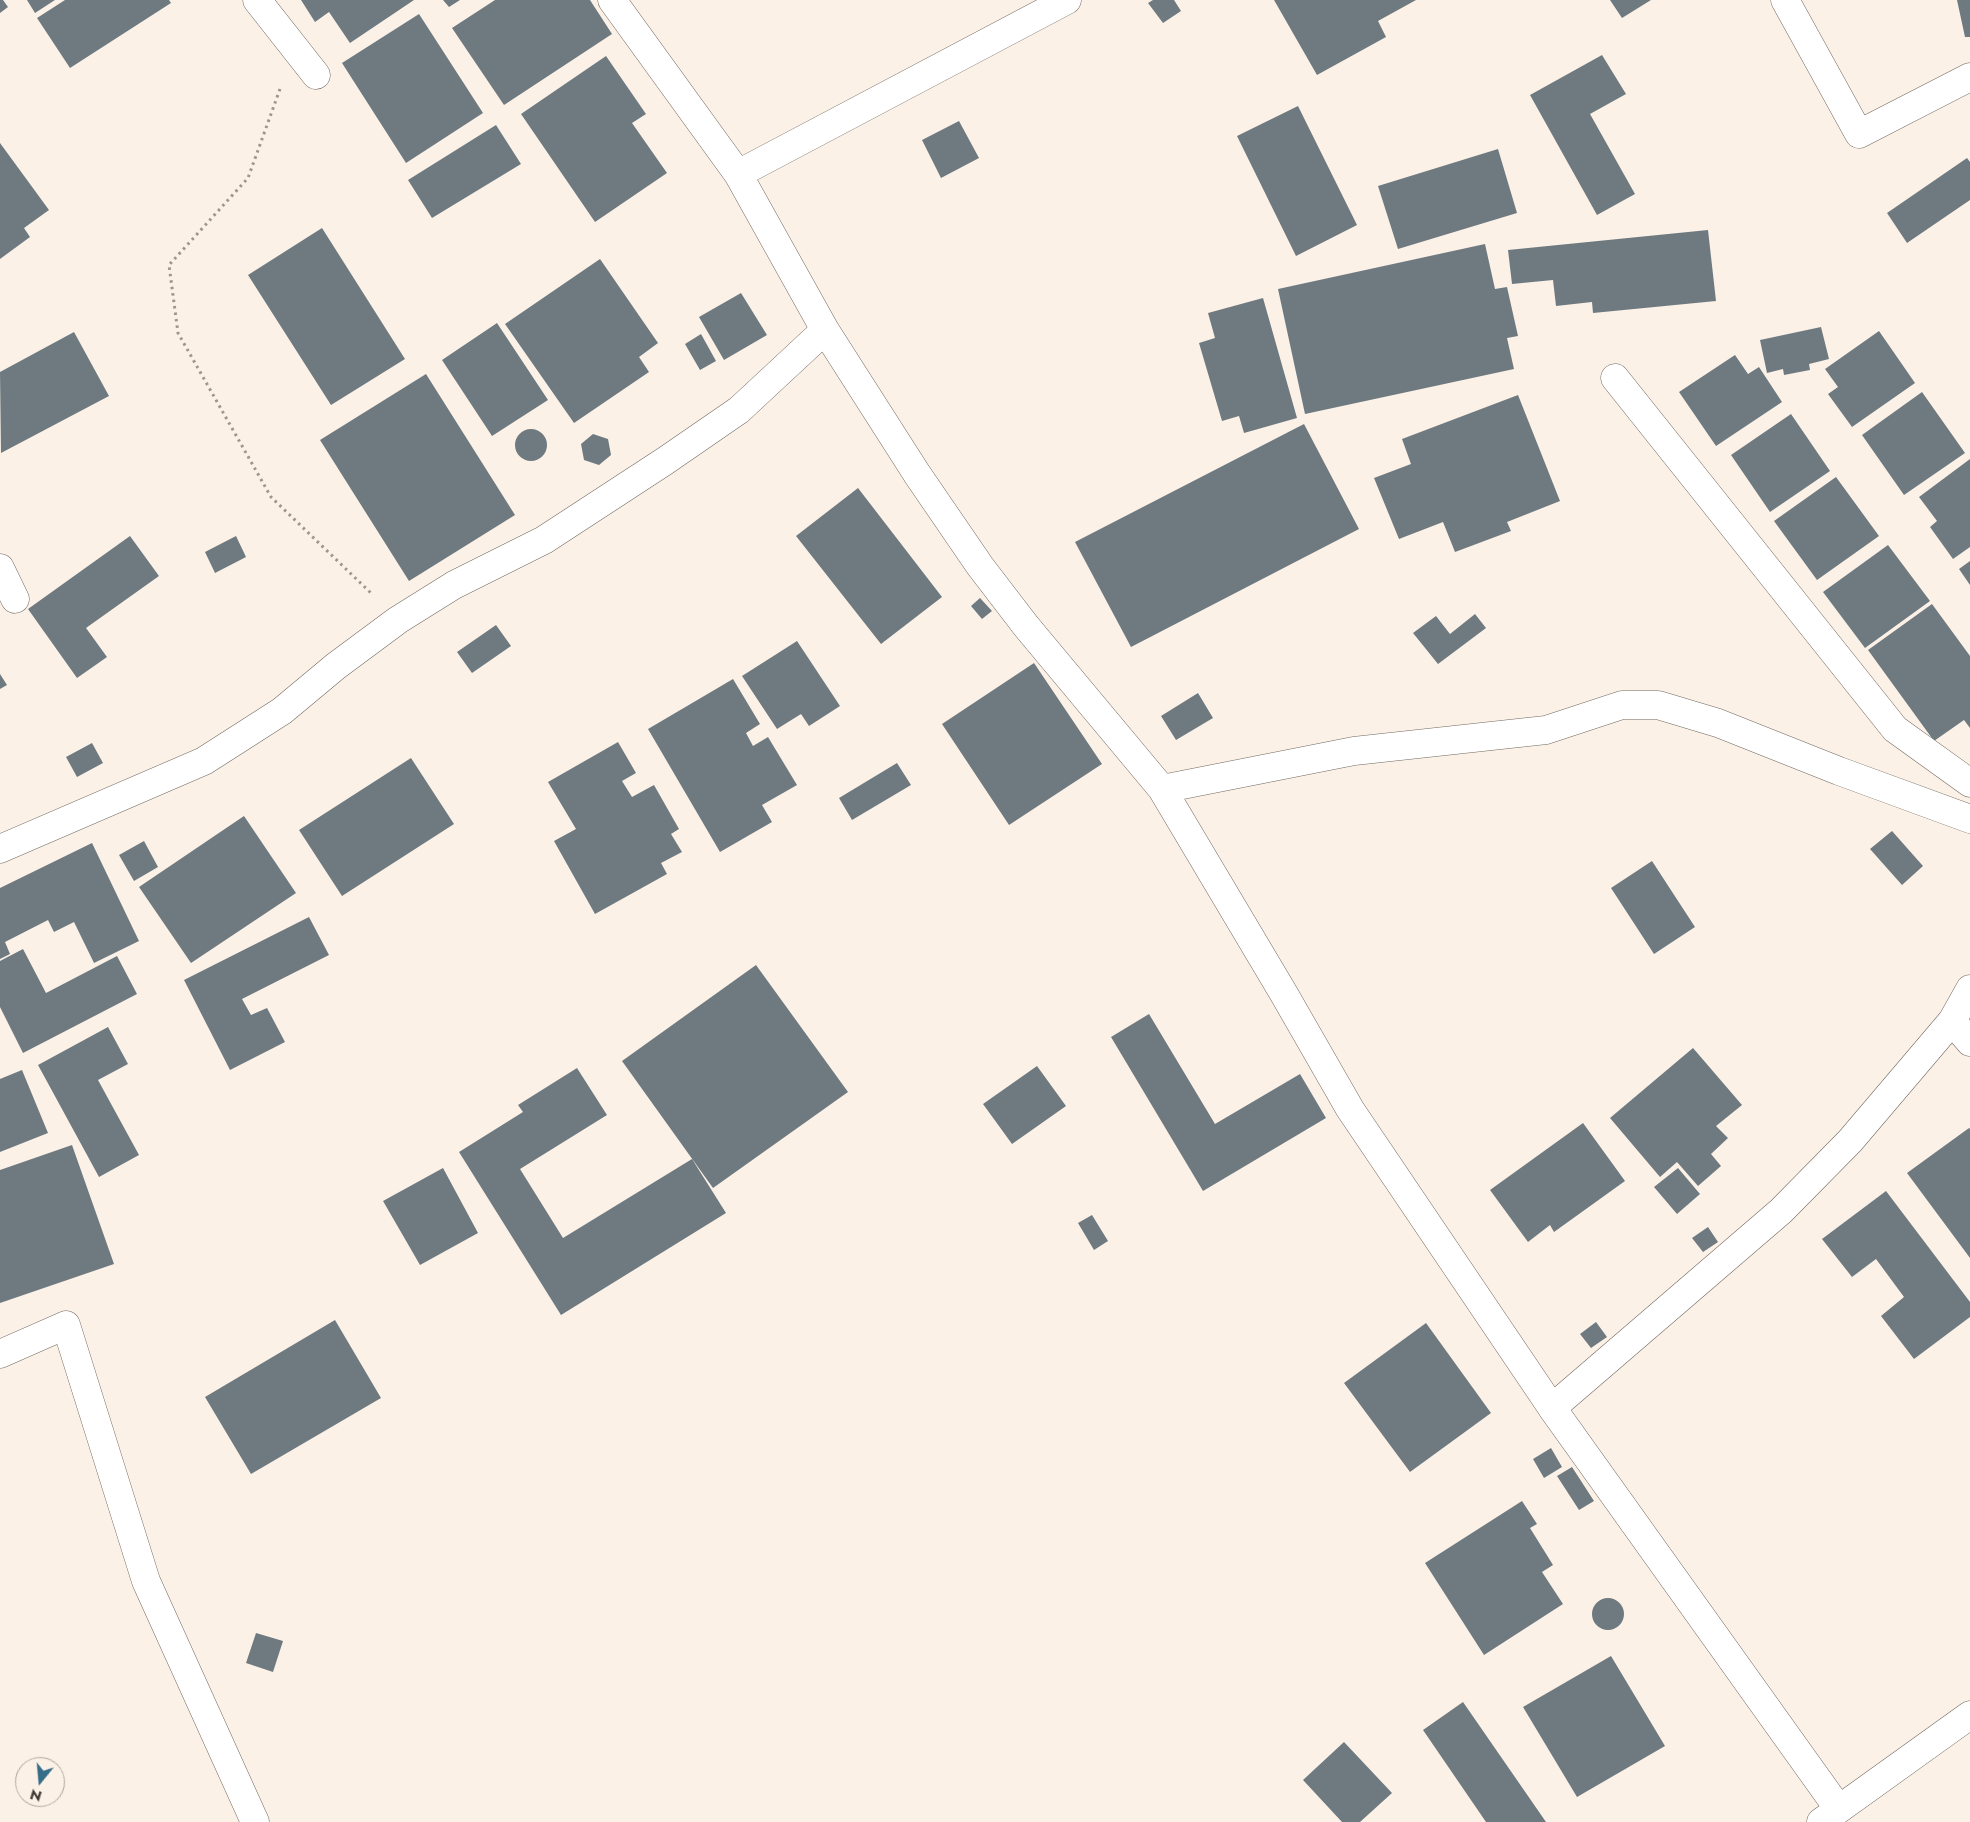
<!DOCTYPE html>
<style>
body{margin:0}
#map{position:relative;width:1970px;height:1822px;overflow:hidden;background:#fbf1e7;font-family:Jost,sans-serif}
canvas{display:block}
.north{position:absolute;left:15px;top:1757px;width:50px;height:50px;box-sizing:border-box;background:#fbf1e7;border:1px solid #aea69f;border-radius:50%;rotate:197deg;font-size:14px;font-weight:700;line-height:20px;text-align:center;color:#3a3632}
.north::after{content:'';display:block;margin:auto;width:18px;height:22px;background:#356c87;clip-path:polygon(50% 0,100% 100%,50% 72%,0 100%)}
</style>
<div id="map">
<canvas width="1970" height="1822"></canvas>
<div class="north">N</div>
</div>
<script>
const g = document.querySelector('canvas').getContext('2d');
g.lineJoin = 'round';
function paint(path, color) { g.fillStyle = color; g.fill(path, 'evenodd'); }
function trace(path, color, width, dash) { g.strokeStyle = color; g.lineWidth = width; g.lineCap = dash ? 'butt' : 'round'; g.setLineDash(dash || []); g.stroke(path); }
paint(new Path2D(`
 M0,0H3L8,7L0,13Z
 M27,0H55L35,13Z
 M65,0H169L171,3L70,68L37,18Z
 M301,0H414L350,43L329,12L315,22Z
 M443,0H460L449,7Z
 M495,0H590L612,34L504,105L452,28Z
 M1153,0H1174L1181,11L1163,23L1148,3Z
 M1274,0H1416L1378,21L1386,37L1317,75Z
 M1610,0H1651L1622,18Z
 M1957,0H1970V37H1965Z
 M419,14L483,113L406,163L342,63Z
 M1602,55L1626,94L1590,114L1635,194L1597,215L1530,95Z
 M606,56L646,114L632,123L667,173L595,222L521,114Z
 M1298,106L1357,225L1296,256L1237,136Z
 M959,121L979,158L941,178L922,140Z
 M496,125L521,164L432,218L408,180Z
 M0,143L49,210L24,228L30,237L0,259Z
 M1498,149L1517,213L1398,249L1378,186Z
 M1967,158L1970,162V200L1907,243L1887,213Z
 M322,228L405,359L331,405L248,275Z
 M1708,230L1716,301L1593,313L1592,302L1556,306L1553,280L1512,284L1508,250Z
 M1485,244L1495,289L1507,287L1518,336L1507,338L1514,369L1305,414L1278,289Z
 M600,259L658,343L639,357L649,372L574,423L505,324Z
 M741,293L767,335L724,360L699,317Z
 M1263,298L1297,418L1244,433L1239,416L1222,421L1199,343L1215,338L1208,313Z
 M497,323L548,400L492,436L442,360Z
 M1821,327L1829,359L1809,364L1810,370L1784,375L1783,369L1767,373L1760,340Z
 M1879,331L1915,383L1852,427L1828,394L1838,387L1825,369Z
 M74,332L109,396L1,453L0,372Z
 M701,334L716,361L700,370L685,344Z
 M1735,355L1748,374L1759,367L1782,402L1716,446L1679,392Z
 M426,374L515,515L409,581L320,440Z
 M1922,392L1965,453L1904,495L1862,435Z
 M1518,395L1560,501L1507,522L1511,531L1455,552L1443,522L1399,539L1374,478L1411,464L1402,439Z
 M1791,414L1830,471L1770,512L1731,455Z
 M1304,424L1359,529L1131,647L1075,542Z
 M515 445a16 16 0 1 1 32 0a16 16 0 1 1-32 0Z
 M593,434L608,439L611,455L599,465L584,460L581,444Z
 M1970,459V547L1953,559L1930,527L1937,521L1919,497Z
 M1836,477L1879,536L1817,580L1774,521Z
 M858,488L942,597L881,644L796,536Z
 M130,536L159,576L86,628L107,657L77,678L28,609Z
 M236,536L246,557L215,573L205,552Z
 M1888,545L1930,601L1865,648L1823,592Z
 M1970,561V585L1959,569Z
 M980,598L992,611L982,619L971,606Z
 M1932,604L1970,656V728L1964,720L1934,741L1868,650Z
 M1475,614L1486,628L1438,664L1413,633L1436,616L1450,634Z
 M496,625L511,646L472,673L457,652Z
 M797,641L840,706L809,726L801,714L777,729L742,676Z
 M1034,663L1102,764L1009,825L942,724Z
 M0,674L7,685L0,689Z
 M733,679L760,724L746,733L753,746L768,737L797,785L762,805L772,822L720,852L648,729Z
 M1198,693L1213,718L1176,740L1161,716Z
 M618,742L636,773L622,781L632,797L654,785L679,829L671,834L682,852L661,863L667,874L595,914L554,841L576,829L548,782Z
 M92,743L103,763L77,777L66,757Z
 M411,758L454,824L342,896L299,830Z
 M897,763L911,785L852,820L839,798Z
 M244,816L296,893L191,963L139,887Z
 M1892,831L1923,866L1902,885L1870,849Z
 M144,841L158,867L134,881L119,855Z
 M92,843L139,941L94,963L74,922L54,932L48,920L5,942L10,954L0,959V888Z
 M1652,861L1695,927L1654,954L1611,888Z
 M309,917L329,955L242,999L251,1015L267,1008L285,1042L230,1070L184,980Z
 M23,949L46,993L117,956L137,994L23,1053L0,1007V961Z
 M756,965L848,1092L713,1188L622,1061Z
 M1149,1014L1215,1124L1300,1074L1326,1118L1203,1191L1111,1037Z
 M108,1027L128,1064L98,1080L139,1155L99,1177L38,1065Z
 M1693,1048L1742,1105L1716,1126L1728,1138L1711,1154L1721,1166L1698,1186L1677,1162L1660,1177L1610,1118Z
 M1037,1066L1066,1106L1012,1144L983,1104Z
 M577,1068L607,1115L520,1169L563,1238L692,1159L726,1213L561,1315L459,1152L523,1112L518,1105Z
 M22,1070L48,1133L0,1152V1079Z
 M1583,1123L1625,1181L1554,1232L1550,1225L1528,1242L1490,1190Z
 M1969,1128L1970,1129V1258L1907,1173Z
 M72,1145L114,1264L0,1303V1170Z
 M443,1168L478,1233L420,1265L383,1201Z
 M1678,1168L1700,1194L1677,1214L1654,1187Z
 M1886,1191L1970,1302V1317L1914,1359L1881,1316L1904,1297L1876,1259L1852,1277L1822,1239Z
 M1092,1215L1108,1241L1094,1250L1078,1223Z
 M1708,1227L1718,1242L1703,1252L1692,1238Z
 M335,1320L381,1398L251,1474L205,1397Z
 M1596,1322L1607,1337L1591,1348L1580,1334Z
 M1426,1323L1491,1413L1410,1472L1344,1383Z
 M1551,1448L1562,1467L1544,1478L1533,1459Z
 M1572,1467L1594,1501L1579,1510L1557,1476Z
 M1522,1501L1537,1524L1530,1528L1553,1565L1542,1572L1563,1604L1484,1655L1425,1563Z
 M1592 1614a16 16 0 1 1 32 0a16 16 0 1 1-32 0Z
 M256,1633L283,1641L273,1672L246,1663Z
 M1611,1656L1665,1746L1577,1797L1523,1707Z
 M1463,1702L1546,1822H1486L1423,1730Z
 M1344,1742L1392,1793L1360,1822H1342L1303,1780Z`), '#6e7a80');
const minor = new Path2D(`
 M257,0L316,75
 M612,0L738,174L825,330L917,474L980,566L1026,626L1162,789L1284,994L1350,1109L1552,1408L1838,1808
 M1785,0L1859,134L1970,77
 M738,174L1067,0
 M1615,378L1895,729L1970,783
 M0,568L15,599
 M1162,789L1354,751L1546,730L1622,705H1658L1718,723L1839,771L1970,819
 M0,849L204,761L282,711L336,666L398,620L454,585L544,540L665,461L739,410L825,330
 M1952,1021L1970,1042
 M0,1354L66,1325L146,1581L255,1822
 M1552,1408L1781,1211L1850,1141L1952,1021L1970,989
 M1821,1822L1970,1715`);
trace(minor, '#726961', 29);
trace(new Path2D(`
 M280,89L248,178L169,265L178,333L271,497L373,595`), '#9d968f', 3, [2.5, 4]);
trace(minor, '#fff', 28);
</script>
